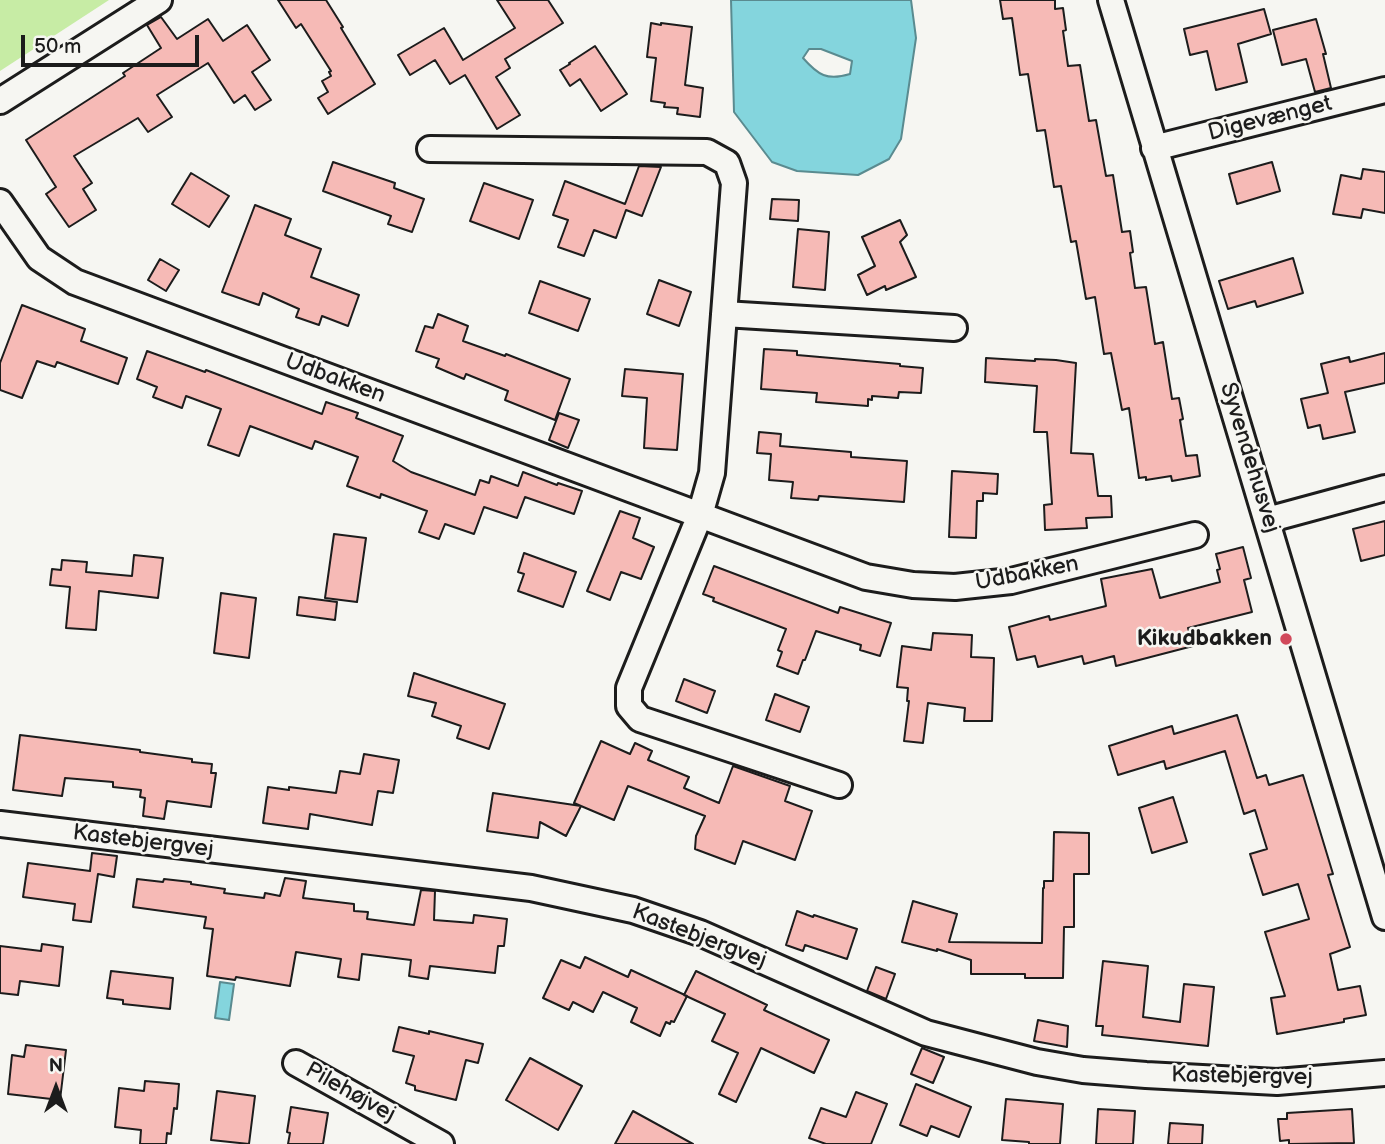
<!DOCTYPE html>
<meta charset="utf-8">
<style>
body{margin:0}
#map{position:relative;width:1385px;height:1144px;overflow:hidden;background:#f6f6f2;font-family:"Balsamiq Sans",sans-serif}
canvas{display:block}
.north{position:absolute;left:21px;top:1053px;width:70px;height:70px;-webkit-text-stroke:5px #f6f6f2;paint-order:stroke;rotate:0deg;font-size:19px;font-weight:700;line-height:28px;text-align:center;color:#1c1c1c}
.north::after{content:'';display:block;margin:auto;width:24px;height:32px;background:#1c1c1c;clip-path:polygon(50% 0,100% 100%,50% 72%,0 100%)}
.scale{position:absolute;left:21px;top:35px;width:178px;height:32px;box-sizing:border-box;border:4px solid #1c1c1c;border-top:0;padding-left:9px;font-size:21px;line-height:24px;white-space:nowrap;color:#1c1c1c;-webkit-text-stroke:5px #f6f6f2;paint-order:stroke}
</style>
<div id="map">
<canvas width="1385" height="1144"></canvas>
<div class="north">N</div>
<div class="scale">50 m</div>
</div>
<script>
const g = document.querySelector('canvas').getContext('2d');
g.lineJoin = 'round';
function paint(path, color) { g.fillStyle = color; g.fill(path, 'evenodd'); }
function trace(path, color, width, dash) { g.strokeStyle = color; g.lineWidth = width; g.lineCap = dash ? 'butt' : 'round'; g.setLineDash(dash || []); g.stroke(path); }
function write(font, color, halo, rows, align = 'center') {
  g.font = font + ' "Balsamiq Sans",sans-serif'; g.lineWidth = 5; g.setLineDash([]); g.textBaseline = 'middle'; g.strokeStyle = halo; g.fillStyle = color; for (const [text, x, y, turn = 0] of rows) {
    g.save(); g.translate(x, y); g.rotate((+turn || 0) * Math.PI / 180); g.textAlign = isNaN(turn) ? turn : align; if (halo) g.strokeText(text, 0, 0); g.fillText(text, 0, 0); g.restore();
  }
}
paint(new Path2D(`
 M0,0H109L0,71Z`), '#c7eca5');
const water = new Path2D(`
 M731,0H911L916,38L901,139L889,159L858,175L797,171L772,162L734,112ZM809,49H821L852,61L850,74C827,81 818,75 803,58Z
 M220,982L234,984L229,1020L215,1018Z`);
paint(water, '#84d5dd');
trace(water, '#5a8b90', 2);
const building = new Path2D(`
 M278,0H326L343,27L341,28L375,84L328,114L318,98L328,92L322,81L331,76L329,72L331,71L301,24L296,28Z
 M497,0H548L563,23L505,59L510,68L496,77L520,115L497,129L465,75L450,84L435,60L410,75L398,55L444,28L463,60L515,28Z
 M1000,0H1055V9L1063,8L1066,30L1063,31L1068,66L1080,65L1089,121L1096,120L1106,176L1113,175L1122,232L1130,231L1133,252L1130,253L1135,288L1146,287L1155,344L1163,342L1172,399L1179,398L1183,419L1180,420L1186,456L1197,455L1200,476L1172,481L1171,476L1146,480V477L1139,478L1129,408L1122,410L1111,353L1104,354L1095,297L1086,299L1076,241L1071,242L1061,186L1054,187L1045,130L1037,131L1028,74L1020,75L1012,18L1003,19Z
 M1264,9L1271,34L1238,44L1247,82L1216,90L1207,51L1190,55L1184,29Z
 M161,17L177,39L208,19L223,41L247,25L270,60L252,72L271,100L255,110L245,95L234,103L208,63L157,95L172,117L148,132L138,118L74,156L92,183L83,189L96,210L69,227L46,194L56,187L26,140L125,76L123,73L161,48L147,25Z
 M1316,19L1326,54H1323L1331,88L1315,92L1306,59L1282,65L1273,30Z
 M651,23L661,25V23L692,27L685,85L703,88L700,117L677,114L678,108L664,107L665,103L651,101L656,58L647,57Z
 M595,46L627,94L601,111L580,79L570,86L560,70L570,64L569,63Z
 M333,162L395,183L394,188L424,199L412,232L388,224L391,216L323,191Z
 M1272,162L1280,191L1237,204L1229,174Z
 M639,166L661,167L642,216L626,210L616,238L594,230L584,256L558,247L568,220L553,215L565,181L625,204Z
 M1363,169L1385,172V213L1363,209L1361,218L1333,214L1341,175L1361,179Z
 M191,173L229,196L209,227L172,204Z
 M484,183L533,200L519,239L470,221Z
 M772,199L799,200L798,221L770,219Z
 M255,205L291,219L285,235L321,249L311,277L359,295L348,326L322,316L319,325L296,317L299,309L263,293L259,305L222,292Z
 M900,220L907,235L900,242L916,277L886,290L885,286L867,295L858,275L875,266L862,237Z
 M798,229L829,232L825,290L793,287Z
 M1293,258L1303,293L1257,307L1255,301L1228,309L1219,281Z
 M160,259L179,270L166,291L148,280Z
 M659,280L691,292L679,326L647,314Z
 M540,281L590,299L578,331L529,313Z
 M22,305L85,329L81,341L127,358L118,384L57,362L55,367L37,361L22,398L0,390V363Z
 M438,314L468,326L463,341L505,356L506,354L570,379L555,420L505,400L508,391L466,374L464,379L436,367L439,359L416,351L425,326L433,328Z
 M764,349L797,351V355L900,364V366L923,368L921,393L899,392L898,398L872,396V400L868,399V406L816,402L817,393L761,389Z
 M147,351L205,372L206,370L322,414L326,402L358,413L356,418L403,436L393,461L411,472L475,495L480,480L489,483L491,476L518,486L523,472L557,485L558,483L582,491L574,514L525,497L517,518L484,507L474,534L445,524L439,539L419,532L427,511L381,494L380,498L347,486L358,457L315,441L312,449L250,426L239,456L208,445L221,409L186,396L182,408L153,397L157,387L137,379Z
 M1385,353V383L1345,392L1355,432L1323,439L1320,425L1308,428L1301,399L1328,393L1321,364L1349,357L1350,362Z
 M986,358L1035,361V359L1056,360L1076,363L1071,453L1093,454L1098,496H1111L1112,517L1086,518L1087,528L1045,530L1044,505L1052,504L1047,432H1034L1037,386L985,382Z
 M625,369L683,374L677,450L644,448L647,398L622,396Z
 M559,413L579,420L568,448L549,440Z
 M759,432L781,434L780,446L851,452V457L907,461L904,502L819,496L818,500L791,498L793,482L769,480L771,454L757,453Z
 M952,471L998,474L997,494L983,493V501H977L976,538L949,537Z
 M620,511L640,518L633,538L654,547L641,579L621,572L610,600L587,591Z
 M1385,521V555L1361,561L1353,529Z
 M334,534L366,538L357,602L325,598Z
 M1243,547L1251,578L1244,580L1252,612L1188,628L1193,646L1116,666L1114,656L1084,664L1082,656L1038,667L1035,656L1017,660L1009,627L1049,616L1050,620L1106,606L1101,579L1152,569L1160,598L1220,582L1217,570L1220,569L1216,554Z
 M524,553L576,572L563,607L518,591L524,574L518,572Z
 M134,555L163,558L158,598L99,591L96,630L66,628L70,587L50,585L52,569L61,570L62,560L87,562L86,572L132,576Z
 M714,566L838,613L840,607L891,623L880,656L860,650L861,645L816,631L805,660H803L798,674L777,666L782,652L778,650L786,629L713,601L714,598L703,594Z
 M221,593L256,598L249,658L214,653Z
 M299,597L337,602L335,620L297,615Z
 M933,633L972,635L971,657L994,658L992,721H964L965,708L928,703L923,743L904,741L909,701H907L908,688L897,687L902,646L931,650Z
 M414,673L505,704L489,749L457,738L461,726L432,716L436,703L408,696Z
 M684,679L715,691L707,713L676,701Z
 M775,694L809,707L800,732L766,720Z
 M1237,715L1257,778L1266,775L1269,785L1303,775L1333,874L1328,875L1350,947L1330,954L1338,990L1360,986L1366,1015L1344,1019V1022L1277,1034L1271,998L1285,996L1265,932L1309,919L1298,884L1263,895L1250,854L1267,849L1255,810L1244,814L1225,751L1166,769L1164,761L1118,775L1109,746L1172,726L1174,734Z
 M20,735L140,750V752L192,759V762L212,764L211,773H216L211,807L167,801L164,819L143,816L145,798L140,797L141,790L113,787V782L65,778L62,796L13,790Z
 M601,741L630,754L635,743L652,751L648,760L689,777L684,788L719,803L733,766L790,786L785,801L812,811L795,860L743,841L735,864L695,849L696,836L705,816L628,786L614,820L581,806L566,836L540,822L538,838L487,831L493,793L581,806L574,803Z
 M364,754L399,760L393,793L378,791L372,825L310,814L308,829L263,823L268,787L289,790V787L336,793L340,771L360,774Z
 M1173,797L1187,842L1152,853L1139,808Z
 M1054,832L1089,833V874H1074V927H1064L1063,978H1025V974H971V960L937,949V951L902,942L913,901L957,914L949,942L1042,943L1043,888H1044V881H1053Z
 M92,853L117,856L114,877L98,874L91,922L73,920L75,904L23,897L28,863L90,871Z
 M285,878L306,881L303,898L354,904V911L368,912L367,919L414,925L421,890L435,891L434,920L473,923L474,915L507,919L504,946H498L495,973L430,966L428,979L409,976L411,960L362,954L359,980L338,977L341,959L296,952L290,986L236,977L235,980L207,976L213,929L204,928L206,917L133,907L137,879L163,882L164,879L191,882V884L225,889L224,893L264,898L265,893L280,896Z
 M797,911L813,917L814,915L857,929L847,959L805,945L803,951L786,945Z
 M42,944L63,947L59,986L20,981L18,995L0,993V946L41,951Z
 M585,957L628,977L631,970L687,996L674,1022L671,1021L670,1024L666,1022L660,1036L631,1022L637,1008L603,992L593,1012L573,1002L569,1010L543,998L561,960L580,968Z
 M1103,961L1148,966L1143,1017L1180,1022L1184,984L1214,987L1208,1046L1102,1035L1103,1026H1096Z
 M876,967L895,974L886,999L867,991Z
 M111,971L173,978L170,1009L123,1004V1000L107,998Z
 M696,971L767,1005L764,1010L829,1040L814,1073L761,1048L736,1102L719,1094L738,1053L712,1041L725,1014L684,995Z
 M1038,1020L1068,1026L1067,1047L1034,1041Z
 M399,1027L429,1034V1031L483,1044L478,1063L466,1060L456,1100L415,1090V1086L406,1083L414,1056L393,1051Z
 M26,1045L66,1050L60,1100L8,1094L12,1055L24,1057Z
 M922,1048L944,1057L933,1083L911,1074Z
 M530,1058L582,1086L558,1130L506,1100Z
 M145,1081L179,1084L177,1109L174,1108L171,1134L167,1133L166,1144H140L141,1130L115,1127L119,1088L144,1091Z
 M916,1084L971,1107L959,1137L931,1126L927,1136L900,1125Z
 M217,1091L255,1096L249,1144L211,1140Z
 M856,1092L887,1104L871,1144H826L809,1138L821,1108L846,1117Z
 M1006,1099L1063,1104L1060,1144H1029V1142L1002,1140Z
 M291,1107L328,1113L323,1144H288L290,1133L287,1132Z
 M1098,1109L1135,1111L1133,1144H1096Z
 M1352,1109L1354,1143L1289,1144V1140L1280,1141L1278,1119H1287V1113Z
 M633,1111L693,1144H615Z
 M1170,1123L1203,1125L1202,1144H1168Z`);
paint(building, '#f6bab6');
trace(building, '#1c1c1c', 2);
const minor = new Path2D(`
 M1111,0L1385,917
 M0,101L159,0
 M1154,148L1385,90
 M430,149L707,152L727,163L734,183L712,473L700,515L629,688V706L640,719L839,785
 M0,202L39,258L75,282L866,577L913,585L955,587L1011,581L1195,535
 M724,314L954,328
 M1267,520L1385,488
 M0,824L531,888L633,910L700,933L926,1033L1037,1062L1083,1070L1146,1075L1277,1082L1385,1073
 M296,1063L441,1144`);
trace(minor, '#1c1c1c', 30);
trace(minor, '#f6f6f2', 24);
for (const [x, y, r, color] of [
 [1286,639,7,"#d1495b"]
]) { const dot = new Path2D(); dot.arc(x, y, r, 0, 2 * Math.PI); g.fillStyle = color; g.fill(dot); trace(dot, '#f6f6f2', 2.5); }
write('23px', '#1c1c1c', '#f6f6f2', [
 ["Digevænget",1270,119,-14],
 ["Udbakken",335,379,20],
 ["Syvendehusvej",1249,458,73],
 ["Udbakken",1027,574,-11],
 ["Kastebjergvej",143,842,7],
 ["Kastebjergvej",699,937,21],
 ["Kastebjergvej",1242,1077,1],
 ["Pilehøjvej",350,1093,29]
]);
write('bold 23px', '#1c1c1c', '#f6f6f2', [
 ["Kikudbakken",1272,639]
], 'right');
</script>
